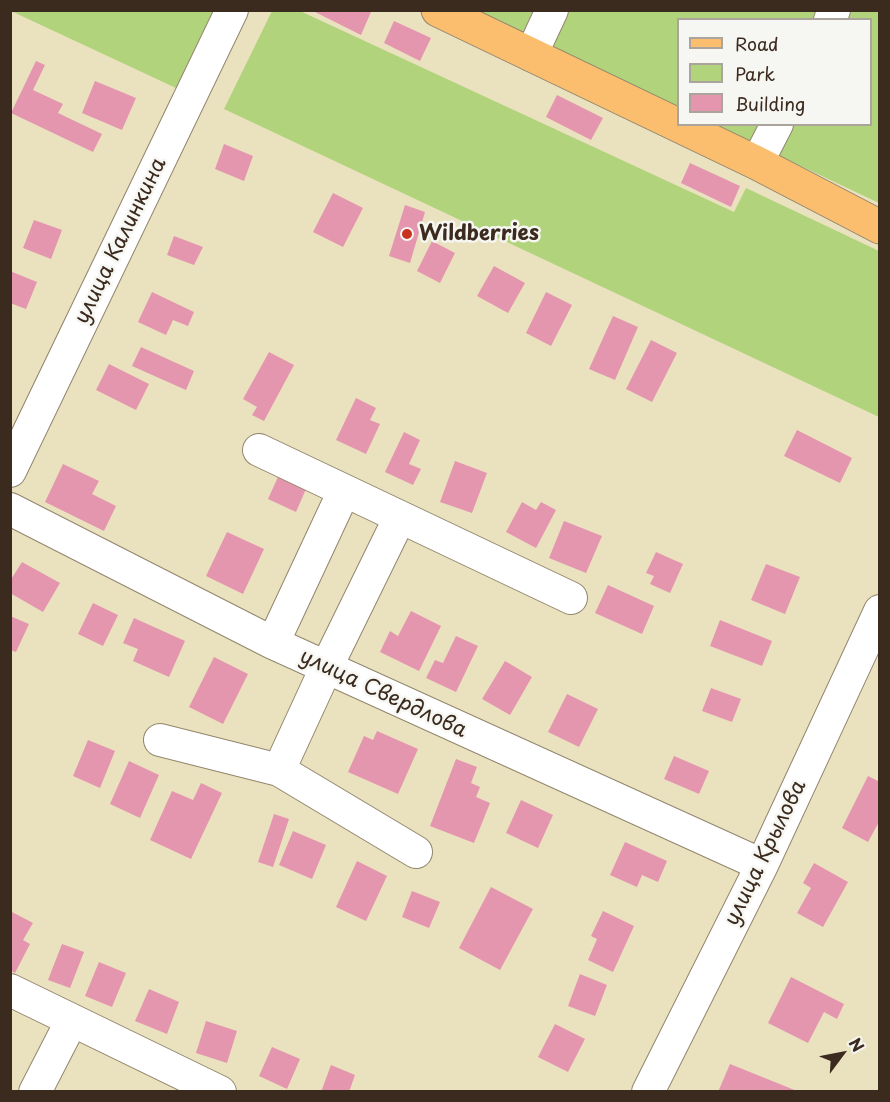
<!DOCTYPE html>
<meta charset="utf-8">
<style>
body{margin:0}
#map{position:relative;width:890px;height:1102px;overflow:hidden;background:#eae1bf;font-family:"Playpen Sans",sans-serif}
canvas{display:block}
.frame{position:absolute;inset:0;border:12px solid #3b2a1e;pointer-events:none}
.legend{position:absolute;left:677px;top:18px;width:195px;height:108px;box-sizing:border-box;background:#f6f6f2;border:2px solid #aba49d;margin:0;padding:8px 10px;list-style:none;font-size:18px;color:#3b2a1e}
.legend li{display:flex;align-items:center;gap:12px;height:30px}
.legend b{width:30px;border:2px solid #aba49d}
.north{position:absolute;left:812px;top:1024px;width:60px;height:60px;-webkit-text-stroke:4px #f6f6f2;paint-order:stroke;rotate:58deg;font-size:16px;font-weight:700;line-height:24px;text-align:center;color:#3b2a1e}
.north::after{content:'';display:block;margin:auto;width:21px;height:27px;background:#3b2a1e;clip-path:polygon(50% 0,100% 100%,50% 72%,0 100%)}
</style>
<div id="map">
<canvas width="890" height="1102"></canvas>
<div class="frame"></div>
<ul class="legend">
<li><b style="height:8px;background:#fbbd6e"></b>Road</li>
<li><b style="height:16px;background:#b1d37b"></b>Park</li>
<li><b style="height:16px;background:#e596af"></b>Building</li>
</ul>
<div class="north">N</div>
</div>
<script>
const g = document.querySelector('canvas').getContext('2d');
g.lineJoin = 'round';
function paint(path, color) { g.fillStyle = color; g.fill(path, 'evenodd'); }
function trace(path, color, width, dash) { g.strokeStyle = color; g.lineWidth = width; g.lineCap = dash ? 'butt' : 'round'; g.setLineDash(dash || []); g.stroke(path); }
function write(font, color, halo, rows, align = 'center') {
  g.font = font + ' "Playpen Sans",sans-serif'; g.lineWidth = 5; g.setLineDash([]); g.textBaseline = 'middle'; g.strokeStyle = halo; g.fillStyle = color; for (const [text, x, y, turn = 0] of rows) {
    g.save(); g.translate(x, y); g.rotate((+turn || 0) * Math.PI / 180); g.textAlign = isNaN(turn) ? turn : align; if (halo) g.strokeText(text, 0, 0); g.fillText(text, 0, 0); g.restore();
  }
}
paint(new Path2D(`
 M11,11H213L176,88Z
 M272,11H300L734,212L746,188L879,251V417L224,109Z
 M473,11H879V203L714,125L870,124V20H678V108Z`), '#b1d37b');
paint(new Path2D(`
 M311,10H368L371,12L361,35Z
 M394,21L431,38L420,61L384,43Z
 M36,61L45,65L33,90L63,104L58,113L102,134L93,152L11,113Z
 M95,81L136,98L122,130L82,113Z
 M557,95L603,118L591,140L546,117Z
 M224,144L253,156L244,181L215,169Z
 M690,163L740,186L731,207L681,183Z
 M333,193L363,208L343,247L313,232Z
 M405,205L425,212L410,263L389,256Z
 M34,220L62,230L51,259L23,248Z
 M174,236L203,247L194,265L167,255Z
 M432,241L455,253L440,283L417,271Z
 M494,266L525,283L508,313L477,296Z
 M10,271L37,282L26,309L10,303Z
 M152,292L194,312L188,326L173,320L166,335L138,322Z
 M546,292L572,305L551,346L526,333Z
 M613,316L638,327L615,380L589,369Z
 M651,340L677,353L652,402L626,389Z
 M141,347L194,371L186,390L132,366Z
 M269,352L294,365L264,421L252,415L257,407L243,399Z
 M109,364L149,384L136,410L96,390Z
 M356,398L376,408L370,420L380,424L366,454L336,440Z
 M797,430L852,458L840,483L784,456Z
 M404,432L420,440L409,464L421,469L413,485L385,472Z
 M455,461L487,473L472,513L440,502Z
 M63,464L99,481L92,494L116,506L104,531L45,502Z
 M278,477L306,489L296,512L268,499Z
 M522,502L536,510L541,502L556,510L536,548L506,532Z
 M564,521L602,536L586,573L549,558Z
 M227,532L264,549L243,594L206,576Z
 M656,552L683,564L670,593L650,584L654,576L646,573Z
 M22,562L60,583L43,612L10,593V581Z
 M766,564L800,577L785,614L751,600Z
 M608,585L654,606L642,634L595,613Z
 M93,603L118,615L103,646L78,634Z
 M411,611L441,626L419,671L380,652L390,631L398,636Z
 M10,616L29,624L16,652L10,650Z
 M134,618L185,641L169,677L133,661L138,649L123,643Z
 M720,620L772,641L762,666L710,646Z
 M456,636L478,646L456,692L426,678L435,660L443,663Z
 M214,657L248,674L223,724L189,707Z
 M505,661L532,677L510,715L482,699Z
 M711,688L741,699L732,722L702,711Z
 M567,694L598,709L579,747L548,732Z
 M377,731L418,749L398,794L348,772L364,736L373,740Z
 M88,740L115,751L100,788L73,776Z
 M674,756L709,771L699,794L664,779Z
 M456,759L477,767L471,783L480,787L476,797L490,803L474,843L430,826Z
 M129,761L159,775L140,818L110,804Z
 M868,776L880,782V820L868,842L842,828Z
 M201,783L222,793L191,859L150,840L172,791L193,800Z
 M521,800L553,815L538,848L506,833Z
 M274,814L289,819L273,867L258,862Z
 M293,831L326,845L312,879L279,865Z
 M625,842L667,861L658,882L642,875L637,887L610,875Z
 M357,861L387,876L366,921L336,907Z
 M814,863L848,882L823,927L797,913L811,888L803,883Z
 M491,887L533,909L500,970L459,948Z
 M412,891L440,902L429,928L402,917Z
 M603,911L634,926L613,972L588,960L597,939L591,936Z
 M12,912L33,923L23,940L30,944L15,973L10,970V916Z
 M62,944L84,952L70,988L48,980Z
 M99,962L126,973L112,1007L85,996Z
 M580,974L607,985L595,1016L568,1006Z
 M791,977L844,1004L837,1019L824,1012L808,1043L768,1023Z
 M149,989L179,1002L167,1034L135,1021Z
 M206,1021L237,1031L227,1063L196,1053Z
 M555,1024L585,1039L568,1072L538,1057Z
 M272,1047L300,1059L287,1089L259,1076Z
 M730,1064L797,1091V1092H718Z
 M331,1065L355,1075L349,1092H321Z`), '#e596af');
const minor = new Path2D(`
 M830,20L834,10
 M531,55L552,10
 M757,163L777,124
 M259,450L571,598
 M10,471L232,10
 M10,509L273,643L762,865
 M273,643L344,491
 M160,740L279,770L416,852
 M279,770L326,668L400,517
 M10,990L220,1092
 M35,1092L72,1020
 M648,1092L762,865L880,611`);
const major = new Path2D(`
 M438,10L757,163L880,227`);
trace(minor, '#92866e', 34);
trace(major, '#92866e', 35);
trace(minor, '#fff', 32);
trace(major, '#fbbd6e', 33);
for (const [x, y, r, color] of [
 [407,234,6,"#c8321e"]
]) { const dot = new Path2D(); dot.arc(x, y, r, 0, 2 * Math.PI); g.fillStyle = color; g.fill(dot); trace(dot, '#f6f6f2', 2); }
write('bold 21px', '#3b2a1e', '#f6f6f2', [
 ["Wildberries",419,234]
], 'left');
write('21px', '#3b2a1e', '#f6f6f2', [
 ["улица Калинкина",121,241,-64],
 ["улица Свердлова",383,694,25],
 ["улица Крылова",766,853,-64]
]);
</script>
